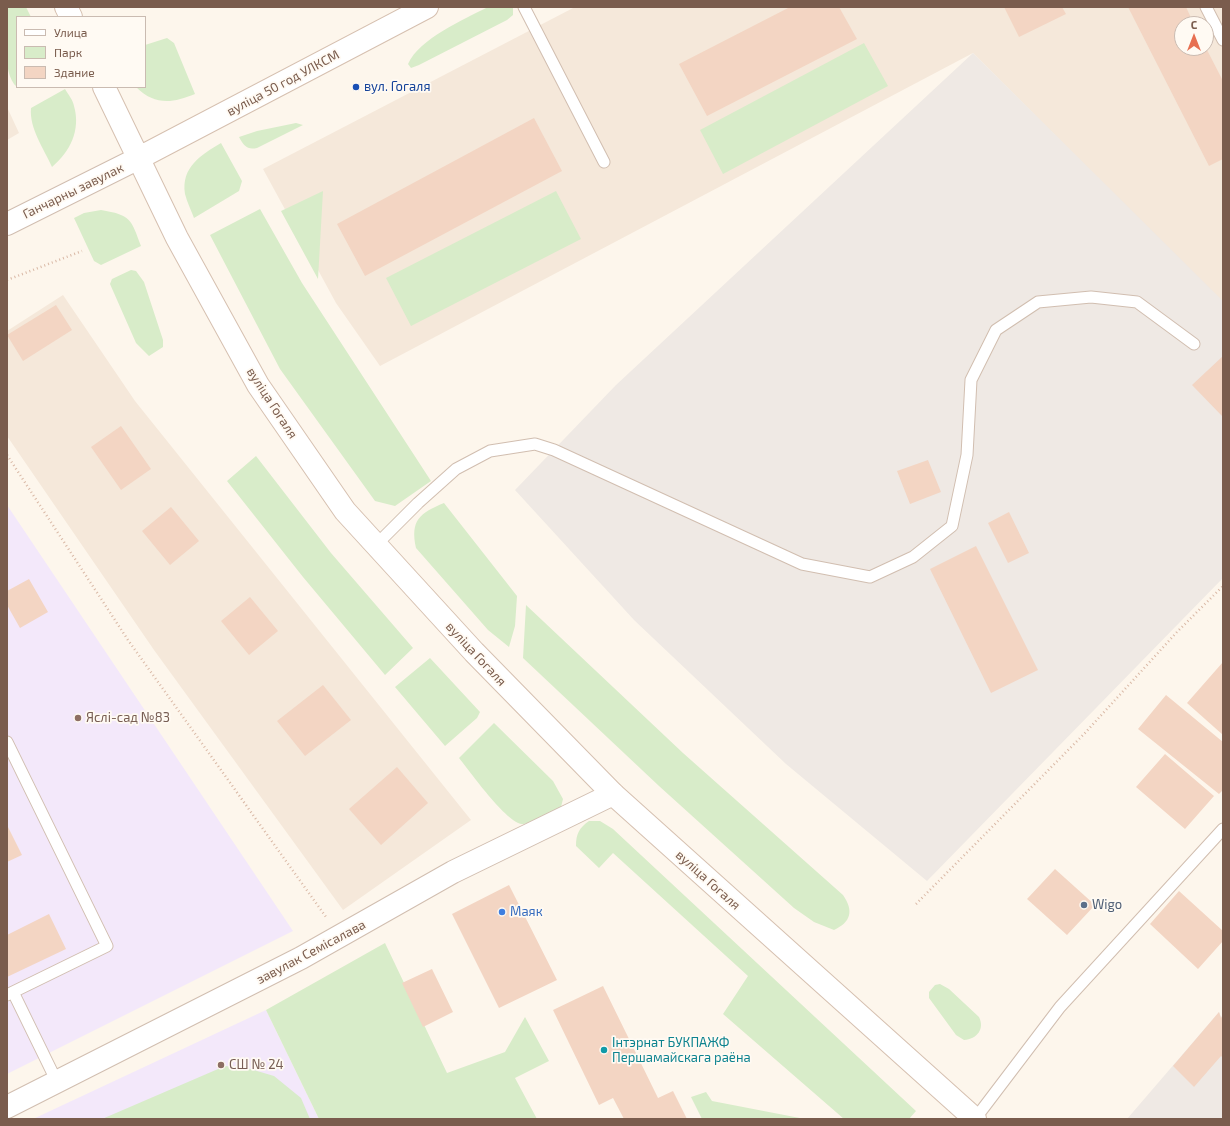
<!DOCTYPE html>
<meta charset="utf-8">
<style>
body{margin:0}
#map{position:relative;width:1230px;height:1126px;overflow:hidden;background:#fdf6ec;font-family:"Exo 2",sans-serif}
canvas{display:block}
.frame{position:absolute;inset:0;border:8px solid #7a5c4d;pointer-events:none}
.legend{position:absolute;left:16px;top:16px;width:130px;height:72px;box-sizing:border-box;background:#fffaf3;border:1px solid #cabbb1;margin:0;padding:5px 7px;list-style:none;font-size:12px;color:#7a5c4d}
.legend li{display:flex;align-items:center;gap:8px;height:20px}
.legend b{width:20px;border:1px solid #cabbb1}
.north{position:absolute;left:1174px;top:16px;width:40px;height:40px;box-sizing:border-box;background:#fffaf3;border:1px solid #cabbb1;border-radius:50%;rotate:0deg;font-size:11px;font-weight:700;line-height:16px;text-align:center;color:#7a5c4d}
.north::after{content:'';display:block;margin:auto;width:14px;height:18px;background:#e76f51;clip-path:polygon(50% 0,100% 100%,50% 72%,0 100%)}
</style>
<div id="map">
<canvas width="1230" height="1126"></canvas>
<div class="frame"></div>
<ul class="legend">
<li><b style="height:5px;background:#fff"></b>Улица</li>
<li><b style="height:11px;background:#d8ecc9"></b>Парк</li>
<li><b style="height:11px;background:#f3d5c3"></b>Здание</li>
</ul>
<div class="north">С</div>
</div>
<script>
const g = document.querySelector('canvas').getContext('2d');
g.lineJoin = 'round';
function paint(path, color) { g.fillStyle = color; g.fill(path, 'evenodd'); }
function trace(path, color, width, dash) { g.strokeStyle = color; g.lineWidth = width; g.lineCap = dash ? 'butt' : 'round'; g.setLineDash(dash || []); g.stroke(path); }
function write(font, color, halo, rows, align = 'center') {
  g.font = font + ' "Exo 2",sans-serif'; g.lineWidth = 3.5; g.setLineDash([]); g.textBaseline = 'middle'; g.strokeStyle = halo; g.fillStyle = color; for (const [text, x, y, turn = 0] of rows) {
    g.save(); g.translate(x, y); g.rotate((+turn || 0) * Math.PI / 180); g.textAlign = isNaN(turn) ? turn : align; if (halo) g.strokeText(text, 0, 0); g.fillText(text, 0, 0); g.restore();
  }
}
paint(new Path2D(`
 M575,7H1223V304L973,53L380,366L336,303L263,169ZM1182,24H1206V48H1182Z
 M7,107L19,133L7,140Z
 M63,295L135,401L471,820L343,910L154,650L7,436V331Z`), '#f5e8da');
paint(new Path2D(`
 M973,53L1223,301V578L927,881L786,764L634,620L515,490L616,385Z
 M1219,1012L1221,1017L1223,1015V1119H1127Z`), '#efe9e4');
paint(new Path2D(`
 M7,505L293,931L7,1074Z
 M266,1010L319,1119H33Z`), '#f3e8fa');
paint(new Path2D(`
 M7,7H26L31,17H17V87C1,74 7,26 7,7Z
 M488,7H513V15L507,20L419,65L411,68L408,64C420,38 463,20 488,7Z
 M167,38L174,43L195,94C173,103 155,106 136,87H145V45Z
 M864,43L888,86L723,174L700,130Z
 M65,89C68,94 73,100 74,106C81,130 70,152 52,167C44,149 29,128 31,108Z
 M296,123L303,125L257,148C247,150 244,146 239,137L257,131Z
 M221,143L242,181L239,191L194,218C191,210 187,202 185,194C181,167 201,155 221,143Z
 M323,191L318,279L281,211Z
 M556,191L581,239L411,326L386,278Z
 M260,209L302,283L431,481L395,506L375,501L280,369L210,235Z
 M101,210C131,215 131,219 141,246L101,265L94,261L74,218L84,213Z
 M131,270L136,271L144,282L163,340V347L149,356L136,343L110,284L112,279Z
 M256,456L331,553L413,648L385,675L303,577L227,481Z
 M444,503L517,596L515,626L509,647L488,630L416,548C410,520 420,513 444,503Z
 M526,605L683,753L843,895C854,911 851,922 834,930L814,922L794,908L659,786L523,658Z
 M430,658L480,712L477,718L445,746L395,687Z
 M494,723L553,781L563,799L561,807C551,811 534,822 524,824C509,827 469,770 459,758Z
 M589,821H600L613,829L916,1111L909,1119H844L723,1014L748,976L613,853L599,868L576,846C576,834 579,828 589,821Z
 M385,943L447,1073L505,1052L525,1017L549,1061L515,1078L537,1119H319L266,1010Z
 M940,984L949,989L979,1017C985,1029 977,1039 964,1040L956,1035L929,998V992L935,985Z
 M225,1066L247,1068L274,1076L301,1098L310,1119H102Z
 M706,1092L712,1101L805,1119H702L691,1097Z`), '#d8ecc9');
paint(new Path2D(`
 M790,7H839L857,39L707,116L679,64Z
 M1004,7H1062L1066,14L1019,37Z
 M1128,7H1186L1194,24H1182V48H1206L1223,81V159L1209,166Z
 M534,118L562,171L365,276L337,224Z
 M56,305L72,330L23,361L7,335Z
 M1223,356V417L1192,385Z
 M121,426L151,469L121,490L91,447Z
 M928,460L941,492L910,504L897,471Z
 M171,507L199,541L170,565L142,531Z
 M1009,512L1029,553L1008,563L988,523Z
 M976,546L1038,670L991,693L930,569Z
 M29,579L48,612L20,628L7,605V591Z
 M250,597L278,631L249,655L221,621Z
 M1223,662V735L1187,703Z
 M323,685L351,720L305,756L277,721Z
 M1166,695L1223,742V790L1219,794L1138,729Z
 M1165,754L1214,796L1185,829L1136,787Z
 M397,767L428,803L381,845L349,809Z
 M7,825L22,855L7,862Z
 M1055,869L1095,905L1067,935L1027,899Z
 M509,885L557,980L499,1008L452,914Z
 M1179,891L1223,931V941L1198,969L1150,924Z
 M49,914L66,949L7,977V935Z
 M432,969L453,1012L423,1027L402,983Z
 M603,986L658,1098L673,1091L687,1119H624L613,1098L599,1105L553,1010Z
 M1219,1012L1221,1018L1223,1015V1058L1221,1056L1194,1087L1173,1066Z`), '#f3d5c3');
const lane = new Path2D(`
 M524,7L604,162
 M1206,7L1223,40
 M376,545L418,503L456,469L490,451L535,444L554,450L802,564L870,577L913,557L952,526L967,455L971,380L996,330L1038,302L1091,297L1137,302L1194,344
 M7,742L107,946L13,992
 M7,995L13,992L57,1082
 M975,1119L1060,1007L1223,829`);
const street = new Path2D(`
 M7,224L139,158
 M7,1107L301,958L453,872L613,794`);
const secondary = new Path2D(`
 M66,7L71,17
 M104,87L177,238L258,385L345,511L474,652L613,794L975,1119
 M139,158L427,7`);
trace(lane, '#d1beb0', 13);
trace(street, '#d1beb0', 24);
trace(secondary, '#d6c0b0', 24);
trace(new Path2D(`
 M7,280L82,251
 M7,455L128,640L326,917
 M916,904L1085,733L1177,632L1223,586`), '#d9b8a5', 2.5, [1, 3]);
trace(lane, '#fff', 11);
trace(street, '#fff', 22);
trace(secondary, '#fff', 22);
for (const [x, y, r, color] of [
 [356,87,4,"#1a4fb4"],
 [78,718,4,"#8d6e63"],
 [1084,905,4,"#5c6f8a"],
 [502,912,4,"#3f7fe0"],
 [604,1050,4,"#0f9aa8"],
 [221,1065,4,"#8d6e63"]
]) { const dot = new Path2D(); dot.arc(x, y, r, 0, 2 * Math.PI); g.fillStyle = color; g.fill(dot); trace(dot, '#fffaf3', 1.5); }
write('13px', '#7a5c4d', '#fffaf3', [
 ["вуліца 50 год УЛКСМ",283,83,-28],
 ["Ганчарны завулак",73,191,-26],
 ["вуліца Гогаля",272,403,57],
 ["вуліца Гогаля",476,654,47],
 ["вуліца Гогаля",708,880,42],
 ["завулак Семісалава",311,952,-28]
]);
write('13px', '#164399', '#fffaf3', [
 ["вул. Гогаля",364,87]
], 'left');
write('13px', '#785e54', '#fffaf3', [
 ["Яслі-сад №83",86,718],
 ["СШ № 24",229,1065]
], 'left');
write('13px', '#4e5e75', '#fffaf3', [
 ["Wigo",1092,905]
], 'left');
write('13px', '#366cbe', '#fffaf3', [
 ["Маяк",510,912]
], 'left');
write('13px', '#0d838f', '#fffaf3', [
 ["Інтэрнат БУКПАЖФ",612,1043],
 ["Першамайскага раёна",612,1058]
], 'left');
</script>
